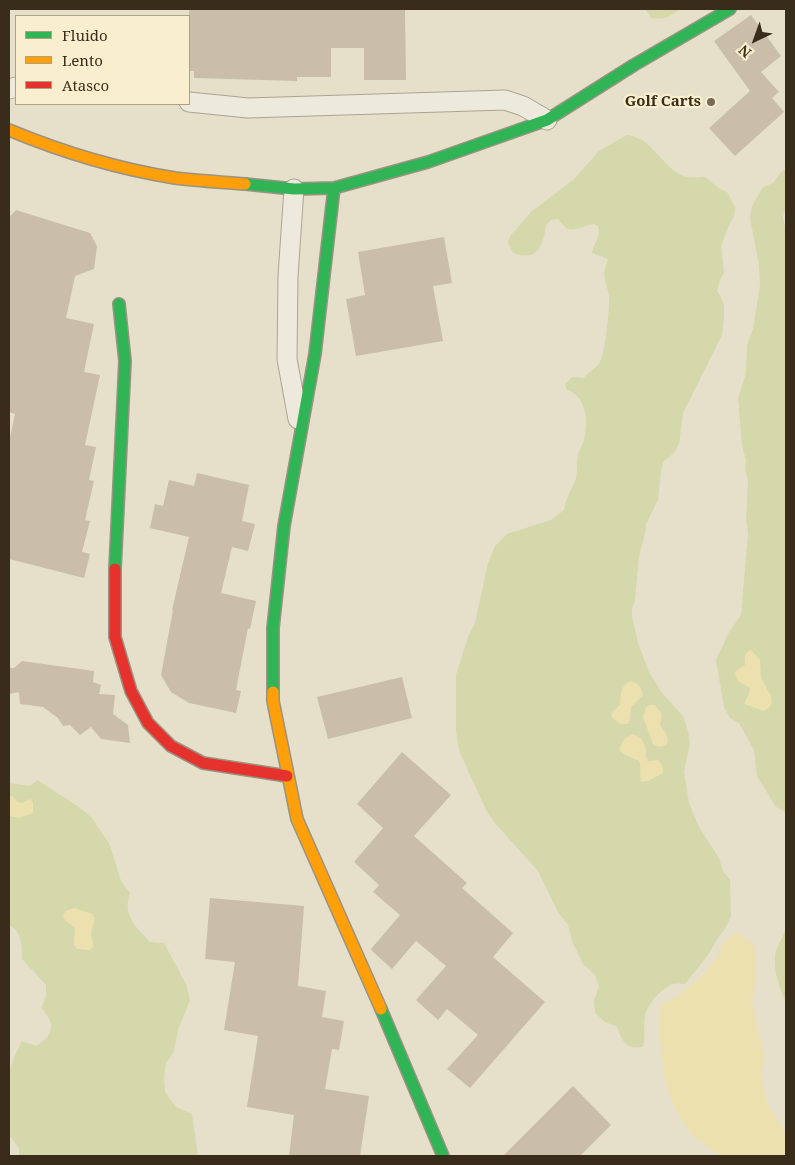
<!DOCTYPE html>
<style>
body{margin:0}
#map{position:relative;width:795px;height:1165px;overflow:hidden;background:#e6e0ca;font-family:"Noto Serif",serif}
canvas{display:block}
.frame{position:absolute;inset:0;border:10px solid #3a2c1b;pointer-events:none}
.legend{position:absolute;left:15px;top:15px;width:175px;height:90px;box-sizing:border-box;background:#f9efce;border:1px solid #ada186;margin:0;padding:6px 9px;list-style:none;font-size:15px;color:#3a2c1b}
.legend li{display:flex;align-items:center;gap:10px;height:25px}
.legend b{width:25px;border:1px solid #ada186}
.north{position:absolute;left:730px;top:15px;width:50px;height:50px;-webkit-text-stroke:4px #f9efce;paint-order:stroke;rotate:222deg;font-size:14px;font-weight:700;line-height:20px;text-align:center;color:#3a2c1b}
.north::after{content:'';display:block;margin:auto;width:18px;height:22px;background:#3a2c1b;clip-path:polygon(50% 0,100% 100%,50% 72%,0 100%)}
</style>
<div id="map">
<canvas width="795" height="1165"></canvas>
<div class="frame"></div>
<ul class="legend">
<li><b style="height:6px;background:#30b455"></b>Fluido</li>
<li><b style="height:6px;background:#ff9f0a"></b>Lento</li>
<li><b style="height:6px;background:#e5322d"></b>Atasco</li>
</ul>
<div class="north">N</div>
</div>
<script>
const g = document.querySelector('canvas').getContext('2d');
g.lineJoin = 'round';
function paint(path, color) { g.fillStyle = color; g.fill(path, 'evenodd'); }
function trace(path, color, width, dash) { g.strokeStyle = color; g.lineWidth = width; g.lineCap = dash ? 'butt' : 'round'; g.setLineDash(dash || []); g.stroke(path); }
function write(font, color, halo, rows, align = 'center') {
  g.font = font + ' "Noto Serif",serif'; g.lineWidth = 4.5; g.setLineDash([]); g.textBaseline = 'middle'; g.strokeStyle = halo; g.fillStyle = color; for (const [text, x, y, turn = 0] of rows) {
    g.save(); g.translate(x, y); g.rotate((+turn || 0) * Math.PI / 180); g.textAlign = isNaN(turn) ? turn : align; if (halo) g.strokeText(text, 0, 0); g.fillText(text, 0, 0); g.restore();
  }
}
paint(new Path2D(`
 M645,9H680C670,17 664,20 651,18Z
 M627,135C651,137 662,166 681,175C689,179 698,177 705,177L720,189L727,192L735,207L734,217L729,225L721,246L724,273L720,280L717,291L721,297L724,305V318L722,335L683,413L679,444L674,453L663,462L661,472L658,500L646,524L645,534L639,556L635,600L632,609V617L638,643L649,672L662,693L683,716L688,731L690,744L684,771L689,803L699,827L719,858L723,871L730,880L731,916L726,927L716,941L708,955L685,984C682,984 677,983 673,984C662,988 647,1004 645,1016C643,1027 646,1037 643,1047C624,1050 623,1040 616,1026L605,1022L595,1013L594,1000L599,987L595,975L583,964L572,941L568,925L558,912L538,871L494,822L486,810L459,751L456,730V675L468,637L475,623L488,563L495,546L507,534L551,520L564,510C566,498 570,492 575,481C578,473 576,463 578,454C579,450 582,447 583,443C589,424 588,397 566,389L565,384L572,377L584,378C588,373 597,367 600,362C605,354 610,306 609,296C606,279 601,277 608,259L592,253C594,242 602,237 598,226L594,224C587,225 571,233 566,228C563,225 561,222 558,219L551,220L546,225C543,246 538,262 513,253L508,242L510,236L531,212L574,179L599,151Z
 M785,169L786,170V205L783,217L786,232V812L776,807L757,776L754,750L739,723L730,718L724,707L716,660L729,632L741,615L748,534L746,518L748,480L745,470L746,460L742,446L738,398L746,373L747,345L753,329L760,285L759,265L750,218L752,206L763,187L773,183L781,172Z
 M37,780L79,807L92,818L110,845L121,881L130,893C122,915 136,927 150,942L164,943L186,984L190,1000L178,1030L174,1051L166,1063L164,1078L165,1092L176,1107L192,1114L198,1156H19V1148L9,1135V1073L15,1055L22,1041L36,1046C54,1036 56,1023 41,1008L46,997V985L22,959C22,946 22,932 9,925V783L30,786Z
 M786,929V1002C779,988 772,966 776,951C778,944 783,937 786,929Z`), '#d4d8ab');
paint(new Path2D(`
 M751,650L760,660L761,678L771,696L772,702L769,708L764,711L744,704L749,693L750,688L738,681L735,673L737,670L745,665C745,658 743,653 751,650Z
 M631,681C639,684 641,687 643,695L631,707L630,719L628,724H621L612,718L611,713L620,705C621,695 620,685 631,681Z
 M650,705H655L662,714L660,725C664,731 670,737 667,745C661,747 658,747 653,744L643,717L646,707Z
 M633,734L642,739L646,750V758L649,761L658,760C662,764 663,767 663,773L648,781L641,782C639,775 642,768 639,761L623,754L619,749L624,739Z
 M9,796H13L17,802L22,803L30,799L33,802V813L19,818L9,816Z
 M75,908L92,914L95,918C92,932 89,930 94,946L90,950L77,949L74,945L75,928L65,920L63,916L65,911Z
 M737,932L754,946L756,971L752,1003L764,1056L761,1077L768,1106L782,1127L786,1137V1156H721L691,1134L674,1107L665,1079L659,1029L661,1005L677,997L706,972L717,958L723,943Z`), '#ece0ae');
paint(new Path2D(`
 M189,9H405L406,80H364V48H331V77H297V81L194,78V71H189Z
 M751,15L781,56L761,72L779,92L772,98L784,112L735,156L709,128L750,91L714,41Z
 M16,210L90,233L97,246L94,269L75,276L66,318L94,324L84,372L100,375L85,445L96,447L89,480L94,481L85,520L90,521L82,552L90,554L84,578L9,559V442L15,414L9,412V217Z
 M444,237L452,283L433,286L443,341L356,356L346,299L365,295L358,252Z
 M197,473L249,485L242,521L255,524L248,551L232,547L221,593L256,601L250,629L248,628L236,690L241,691L236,713L189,703L171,692L161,675L173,610H172L189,537L150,528L155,504L163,506L169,480L194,486Z
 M22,661L94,671L93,682L101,685L99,694L115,695L113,714L128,725L130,743L101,739L91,727L80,735L70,725L63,726L58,718L43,707L20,704L19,692L9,694V668H14Z
 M402,677L412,718L328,739L317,697Z
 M402,752L451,795L414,836L467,883L462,888L513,933L493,957L545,1002L470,1088L447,1069L478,1035L447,1009L438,1020L416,1000L446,966L416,941L392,969L373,952L371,949L400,915L373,892L379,885L354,862L383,828L357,804Z
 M210,898L304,906L298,986L326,991L322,1017L344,1021L339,1050L332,1049L325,1089L369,1096L360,1156H289L294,1115L247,1107L258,1036L224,1030L235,962L205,959Z
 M573,1086L611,1125L580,1156H503Z`), '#cabdaa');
const street = new Path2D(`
 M9,89L16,87
 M189,102L248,108L505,100L523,106L547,120
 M294,189L288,276L287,359L298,419`);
const fast = new Path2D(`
 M245,184L294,189L334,188L428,162L547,120L634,65L730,9
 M115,569L125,361L119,304
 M273,692V628L284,526L315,354L334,188
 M381,1009L443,1156`);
const slow = new Path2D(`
 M9,130C62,152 118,169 175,178C198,181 222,182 245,184
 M273,692V701L297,819L381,1009`);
const jam = new Path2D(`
 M115,569V637L131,691L148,723L171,746L203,763L287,776`);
trace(street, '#aba494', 21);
trace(fast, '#9a9384', 14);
trace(slow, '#9a9384', 14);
trace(jam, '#9a9384', 14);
trace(street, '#ede9dd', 19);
trace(fast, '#30b455', 11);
trace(slow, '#ff9f0a', 11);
trace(jam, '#e5322d', 11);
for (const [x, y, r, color] of [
 [711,102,5,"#766b58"]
]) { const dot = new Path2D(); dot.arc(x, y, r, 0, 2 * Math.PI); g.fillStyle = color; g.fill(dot); trace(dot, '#f9efce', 2); }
write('bold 15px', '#3a2c1b', '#f9efce', [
 ["Golf Carts",701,102]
], 'right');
</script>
